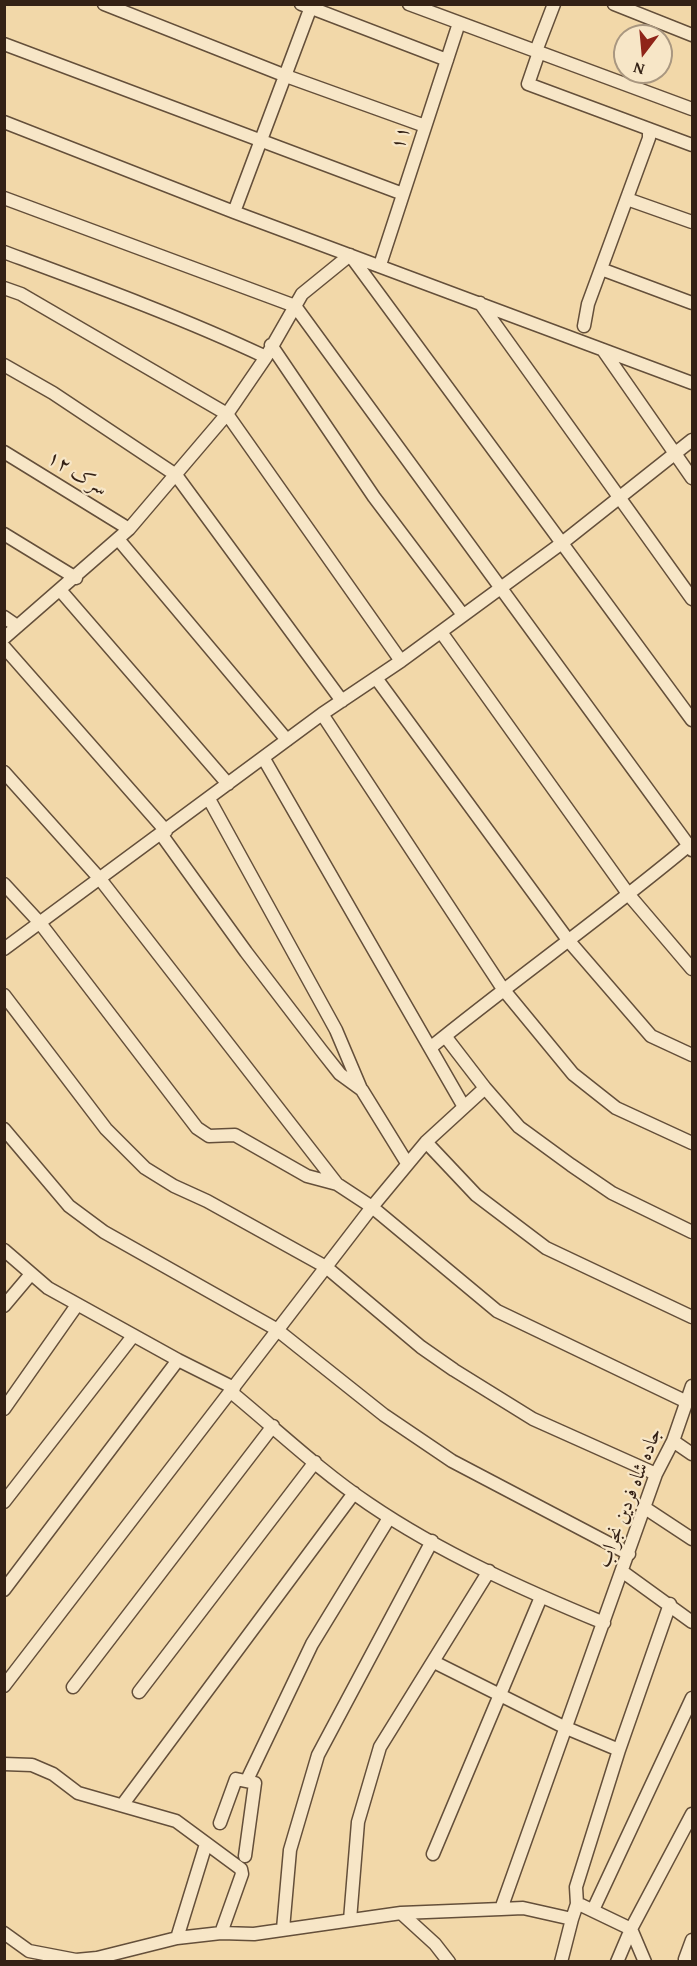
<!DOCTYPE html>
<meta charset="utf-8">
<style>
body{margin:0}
#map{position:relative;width:697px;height:1966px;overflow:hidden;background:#f2d8a9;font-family:"Gentium Book Plus",serif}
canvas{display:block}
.frame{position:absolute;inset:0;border:6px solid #342115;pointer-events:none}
.north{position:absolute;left:613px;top:24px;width:60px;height:60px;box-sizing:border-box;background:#f7e6c7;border:2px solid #a99780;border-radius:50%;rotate:196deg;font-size:16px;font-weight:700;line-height:24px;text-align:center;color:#342115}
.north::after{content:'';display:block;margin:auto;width:21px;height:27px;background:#8f2418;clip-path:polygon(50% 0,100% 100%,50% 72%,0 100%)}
</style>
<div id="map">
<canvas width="697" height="1966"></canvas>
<div class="frame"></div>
<div class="north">N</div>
</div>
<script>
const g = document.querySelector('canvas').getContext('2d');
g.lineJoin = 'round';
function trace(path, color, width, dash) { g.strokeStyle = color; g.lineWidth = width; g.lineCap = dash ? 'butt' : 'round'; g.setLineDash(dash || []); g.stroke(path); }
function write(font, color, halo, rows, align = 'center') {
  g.font = font + ' "Gentium Book Plus",Amiri,serif'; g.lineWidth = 4.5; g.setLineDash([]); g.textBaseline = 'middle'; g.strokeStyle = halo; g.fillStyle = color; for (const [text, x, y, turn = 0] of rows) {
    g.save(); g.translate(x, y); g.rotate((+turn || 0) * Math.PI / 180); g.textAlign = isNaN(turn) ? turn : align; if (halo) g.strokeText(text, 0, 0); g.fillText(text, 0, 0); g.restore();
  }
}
const minor = new Path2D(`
 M104,4L286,76L425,126
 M301,4L447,60
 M409,4L692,109
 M614,4L692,35
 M4,44L403,194
 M536,51L554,4
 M539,52L528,84L692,145
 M4,122L234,212L692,383
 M4,198L295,306L692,850
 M627,199L692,222
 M234,212L312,4
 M4,252C93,285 181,317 266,357
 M380,265L459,23
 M601,269L692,303
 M4,288L21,294L227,414L401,661
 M480,303L692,599
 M584,326L588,304L649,138V129
 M271,345L374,497L463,615
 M603,350L692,478
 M4,365L53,393L176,475L342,701
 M4,452L129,529
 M4,534L76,578
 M118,539L287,740
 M60,590L228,784
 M4,617L17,626
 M441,632L629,895L692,969
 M4,638L129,529L227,414L266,357L302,294L350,255L692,720
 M4,647L166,831
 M376,678L568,940L651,1036L692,1055
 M322,714L503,989L573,1074L616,1108L692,1143
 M264,759L464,1107
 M4,772L100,879L337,1184L372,1207L497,1311L687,1402
 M209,799L336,1030L361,1089
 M161,834L246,952L321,1050L340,1074L362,1090L407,1163
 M4,884L40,923L197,1128L209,1136L235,1135L307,1176L337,1184
 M4,949L322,714L401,661L562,543L692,440
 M4,995L106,1129L145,1168L174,1186L207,1201L326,1267L421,1347L454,1370L533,1419L656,1474
 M445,1036L485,1088
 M430,1048C515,979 604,916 688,846
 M4,1129L69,1206L104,1232L276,1329L384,1415L452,1461L629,1554
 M426,1142L476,1195L546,1248L692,1317
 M4,1250L48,1288L178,1360L234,1388
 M4,1306L31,1274
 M231,1392C276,1429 320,1471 369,1504C441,1553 524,1590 604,1623
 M4,1409L77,1305
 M673,1441L692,1454
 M4,1502L133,1336
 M645,1508L692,1539
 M623,1572L692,1622
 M4,1590L178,1360
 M434,1662L564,1727L619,1750
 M4,1686L372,1207L426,1142L485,1088L519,1127L571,1165L612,1193L692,1232
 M73,1687L273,1426
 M139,1692L315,1462
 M4,1764L32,1765L53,1774L78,1793L176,1821L241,1869L242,1874L221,1933
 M247,1780L312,1644L389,1518
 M123,1804L354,1493
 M220,1823L236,1779L255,1783L245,1856
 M433,1854L541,1597
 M577,1904L576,1887L619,1750L670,1604
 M501,1909L523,1908L572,1919L577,1904L581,1905L631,1929L645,1962
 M593,1910L692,1698
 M401,1913L435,1944L449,1962
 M350,1920L358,1822L380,1747L489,1571
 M283,1929L290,1850L318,1755L432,1541
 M4,1933L29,1951L76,1960L97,1958L177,1938L221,1933L254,1934L401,1913L501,1909L656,1474L673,1441L692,1386
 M177,1938L206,1844
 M561,1962L572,1919
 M617,1962L631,1929L692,1814
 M688,1962L685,1959L692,1940`);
trace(minor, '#644f3a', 15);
trace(minor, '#f7e6c7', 12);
write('20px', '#342115', '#f7e6c7', [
 ["۱۱",401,138,-72],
 ["سرک ۱۲",77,474,32],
 ["جاده شاه فردین نجراب",630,1498,-69]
]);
</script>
